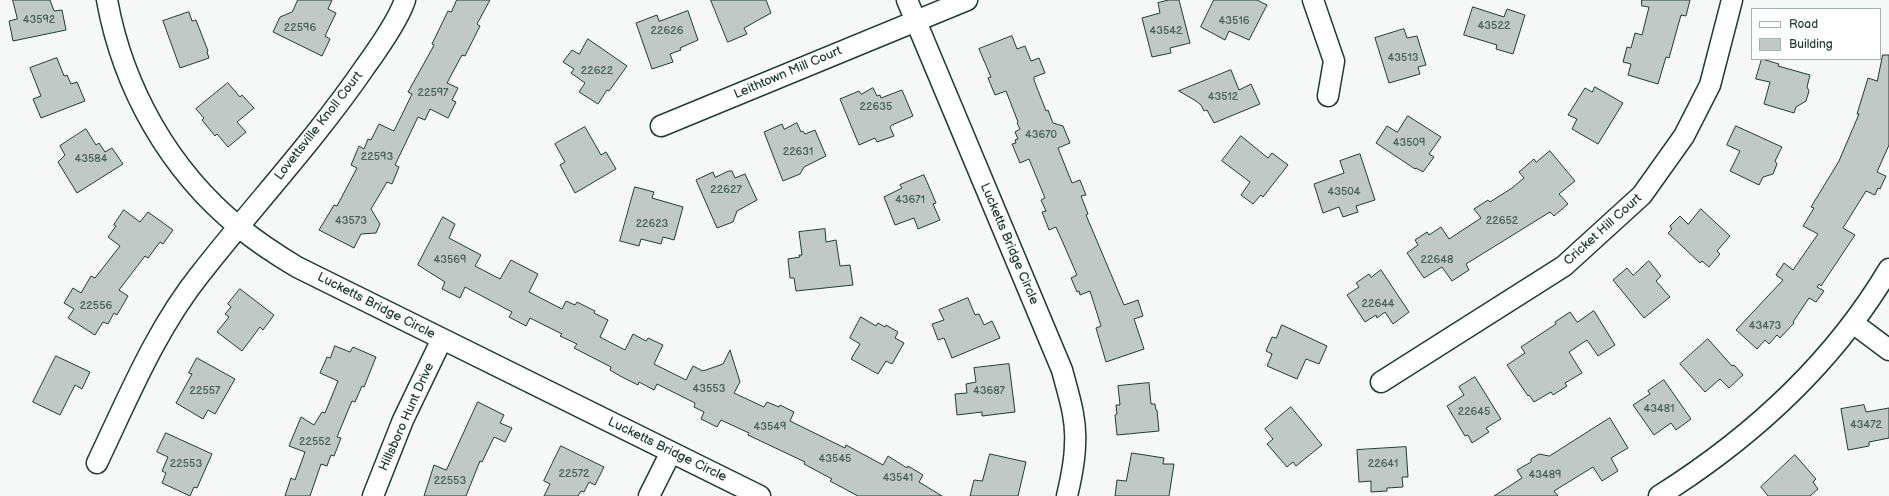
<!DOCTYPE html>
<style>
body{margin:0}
#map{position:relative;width:1889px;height:496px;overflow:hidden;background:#f6f7f7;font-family:"Balsamiq Sans",sans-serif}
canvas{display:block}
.legend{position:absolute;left:1751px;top:8px;width:130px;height:52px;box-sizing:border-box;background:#fff;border:1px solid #a5b1ae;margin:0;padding:5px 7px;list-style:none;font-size:12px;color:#1f3d34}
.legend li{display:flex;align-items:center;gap:8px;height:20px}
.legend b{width:20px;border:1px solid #a5b1ae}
</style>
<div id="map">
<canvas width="1889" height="496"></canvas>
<ul class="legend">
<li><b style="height:5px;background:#fff"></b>Road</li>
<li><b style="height:11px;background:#c0c9c6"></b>Building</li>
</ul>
</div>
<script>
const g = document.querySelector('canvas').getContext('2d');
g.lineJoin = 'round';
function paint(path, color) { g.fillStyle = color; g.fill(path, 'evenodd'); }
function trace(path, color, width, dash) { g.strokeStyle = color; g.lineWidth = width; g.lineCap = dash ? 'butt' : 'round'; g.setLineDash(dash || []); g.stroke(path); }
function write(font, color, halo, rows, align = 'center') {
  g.font = font + ' "Balsamiq Sans",sans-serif'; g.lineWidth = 4; g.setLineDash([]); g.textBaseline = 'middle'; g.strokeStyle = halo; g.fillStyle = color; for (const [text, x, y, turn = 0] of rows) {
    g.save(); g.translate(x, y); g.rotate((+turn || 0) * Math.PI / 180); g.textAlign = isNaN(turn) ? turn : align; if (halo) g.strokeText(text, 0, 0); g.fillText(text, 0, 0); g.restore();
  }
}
const building = new Path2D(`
 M13,0H50L54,11L62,10L66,30L13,41L9,21L17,19Z
 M298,0H332L328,9L336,13L325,36L330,39L322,56L273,32L280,17L292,12Z
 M457,0H490L477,24L480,26L465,56L462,55L447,83L458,88L452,100L456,102L448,118L430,109L425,120L418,117L395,165L399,167L392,184L387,182L371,209L380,224L376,233L361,234L354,248L319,230L334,205L337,206L357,168L351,165L359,146L364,149L368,139L371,140L379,124L394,131L412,94L408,92L432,49L434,45L432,44L448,11L451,12Z
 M711,0H766L771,13L744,28L747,34L728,42Z
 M1169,0H1179L1190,43L1170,48L1171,53L1152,57L1142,18L1160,13L1158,3Z
 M1214,0H1257L1267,5L1249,40L1229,31L1225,40L1201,27Z
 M1642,0H1690L1686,16L1681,15L1669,58L1666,57L1658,84L1628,75L1631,64L1623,62L1627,47L1631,48L1635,33L1642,35L1649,7L1642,6Z
 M1473,7L1504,17L1507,9L1525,15L1513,54L1496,49L1497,45L1464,35Z
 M688,11L698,40L680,48L681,50L670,54L673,62L652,69L636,23L657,15L659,21Z
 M189,12L192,21L196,20L208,51L207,52L209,58L180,68L163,21Z
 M1404,29L1407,38L1417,36L1426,65L1418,67L1420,74L1389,83L1375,38Z
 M1012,36L1017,49L1025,46L1031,61L1039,58L1045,73L1034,77V80L1046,111L1048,110L1053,123L1063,126L1070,143L1058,148L1072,183L1080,180L1086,195L1081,196L1088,214L1086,215L1124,305L1138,300L1143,316L1134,319L1144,349L1106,362L1096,328L1101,326L1090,291L1080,295L1079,291L1077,292L1071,278L1077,275L1067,252L1056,227L1049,230L1042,212L1046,211L1041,200L1045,198L1029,159L1020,163L1012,144L1016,143L1015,140L1018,139L1015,132L1020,129L1017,123L1018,122L1006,91L995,95L988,78L991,77L979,49Z
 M588,39L627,66L609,91L607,90L598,104L579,92L585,83L571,73L574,69L563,62L572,50L579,54Z
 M1883,55H1889V145L1877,172L1886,176L1880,189L1878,188L1875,195L1866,191L1843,228L1855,235L1821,286L1819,284L1817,287L1824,291L1816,302L1809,298L1793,322L1794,323L1780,338L1777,335L1769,344L1765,340L1757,349L1736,330L1783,280L1776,275L1784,263L1793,270L1818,234L1803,226L1814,208L1811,207L1839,161L1859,114H1857L1868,78L1877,81Z
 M57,58L64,76L67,75L71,84L77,82L85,101L41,118L33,99L41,96L30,68Z
 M1762,59L1779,64L1778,66L1810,75L1807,87L1809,91L1806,101L1796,107L1794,113L1764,104L1770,82L1756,79Z
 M1231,70L1239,90L1251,84L1260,104L1214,123L1207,110L1204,111L1201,105L1196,101L1179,91Z
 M228,83L240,97L242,95L254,108L237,122L246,132L228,147L217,134L215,136L202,120L204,118L196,109Z
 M1595,87L1623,103L1598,144L1572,129L1577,119L1568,115L1585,88L1592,92Z
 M873,88L877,96L880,95L881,98L902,90L913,116L892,125L890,127L894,136L877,142L875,138L859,145L840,99L859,91L861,94Z
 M1408,116L1441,137L1429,154L1434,157L1423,172L1416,168L1415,169L1376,143L1387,126L1397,132Z
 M797,123L801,132L803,131L805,134L815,130L826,156L804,167L800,174L783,181L764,132L782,124L784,129Z
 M1736,126L1782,147L1775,161L1777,164L1773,174L1763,177L1759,185L1730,171L1740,151L1727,145Z
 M585,127L601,155L606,152L616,169L575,193L560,165L565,162L555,144Z
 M86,129L96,145L99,143L105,152L112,148L123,164L77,193L58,162L65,155L60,146Z
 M1241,136L1268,158L1272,153L1288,165L1263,197L1261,195L1253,204L1241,195L1250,182L1222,161Z
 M1550,151L1575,181L1559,194L1568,204L1554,216L1550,212L1466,264L1469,270L1452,281L1442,267L1424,278L1407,253L1418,245L1415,240L1427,232L1429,235L1441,227L1449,239L1481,218L1474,209L1488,200L1490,202L1512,188L1524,178L1519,172L1534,159L1536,162Z
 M1360,154L1375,200L1356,206L1358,212L1343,217L1339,207L1323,213L1314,184L1344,173L1340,161Z
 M729,171H732L735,178L745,174L757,200L737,211L733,222L717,228L696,180L713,172L715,177Z
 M924,175L936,203L933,204L940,220L918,229L914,218L895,225L884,197L902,188L900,185Z
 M635,187L654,192L652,198L683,207L674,240L663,237L661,244L641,239L639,246L620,241Z
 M1701,209L1730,236L1717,251L1720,254L1709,267L1702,261L1700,263L1668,233L1672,229L1670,226L1680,216L1688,224Z
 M124,210L140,222L148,212L173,230L163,244L160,242L148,258L145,256L119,290L128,296L117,315L114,313L108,324L103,322L95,335L68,318L74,309L64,303L73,288L81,293L91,276L95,278L120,246L108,237L116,226L114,225Z
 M443,217L455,224L449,238L481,255L475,266L500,279L511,260L538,274L529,292L562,309L566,301L575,305L577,302L595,311L594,313L608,320L600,337L625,350L633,334L646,341L648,338L663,345L654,364L686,380L693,366L703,371L723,364L730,350L740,382L734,393L764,407L767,402L779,407L780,405L794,412L790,421L845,448L846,445L883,465L888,456L907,468L908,466L923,475L919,482L942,496H858L830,481L832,479L804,464L805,462L748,435L749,433L721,420L717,427L701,419L704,412L694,407L695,403L657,384L654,390L639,382L638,385L620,376L610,370L611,367L574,348L577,344L560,336L562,334L530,318L526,326L509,317L512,312L465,287L460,298L442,289L445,282L418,265Z
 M825,229L826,242L836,240L840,266L850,265L853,285L796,291L794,278H790L788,259L800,257L799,255H802L799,232Z
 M1649,261L1661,276L1656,281L1670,297L1644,318L1613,280L1627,268L1633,275Z
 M1381,270L1409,312L1393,324L1385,312L1377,318L1376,315L1365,322L1347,295L1359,287L1356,283L1369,274L1371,277Z
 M240,289L274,315L263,330L260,327L242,351L217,332L229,317L225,314L231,307L228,304Z
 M968,298L975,315L979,314L984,325L992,321L1000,338L952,358L944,338L938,340L932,324L944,320L939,310Z
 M1594,311L1615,345L1598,356L1587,340L1569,352L1582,373L1565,383L1567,386L1553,395L1551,392L1534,402L1529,395L1528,396L1507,365L1525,353L1521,347L1556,324L1555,322L1570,312L1577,322Z
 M861,317L876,326L878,323L885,327L886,325L898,332L895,338L904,343L892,364L886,361L878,374L851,359L860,344L850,338Z
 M1282,325L1327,346L1319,364L1306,359L1297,379L1267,366L1272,354L1266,351L1272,337L1276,338Z
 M1708,339L1732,366L1734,365L1743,375L1729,388L1720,379L1705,392L1680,364Z
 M335,346L350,352L353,347L376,357L364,387L362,386L355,402L352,401L337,437L341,438L334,456L331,455L327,466L321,464L310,496H285L291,478L295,480L305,452L289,446L301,417L314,425L322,412L325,413L338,381L320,373L327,357L330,358Z
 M56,356L90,372L82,389L75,385L60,415L33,402Z
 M197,358L235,379L215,414L208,410L203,419L176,403L192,374L189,373Z
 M1009,364L1015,412L982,416V412L957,415L955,394L967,393L966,384L976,382L974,368Z
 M1475,377L1501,419L1486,428L1489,432L1472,443L1468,435L1465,436L1447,406L1464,395L1459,387Z
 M1664,380L1691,419L1676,430L1671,423L1654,435L1633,405L1650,394L1648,391Z
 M1149,383L1151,404H1155L1156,410H1157L1159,431L1117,435L1115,415L1117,414L1116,405H1120L1118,386Z
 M478,402L504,415L500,423L512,428L505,442L494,437L482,462L480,461L466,496H424L434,465L446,470Z
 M1864,405L1866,412L1889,408V438L1869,442V446L1848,450L1841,409Z
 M1291,407L1322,445L1296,466L1293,462L1287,467L1267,444L1273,439L1265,429Z
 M1610,418L1628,448L1611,458L1618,471L1602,481L1593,467L1554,491L1558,496H1494L1522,478L1517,470L1531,462V459L1539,454L1549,456Z
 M166,433L212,454L197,488L194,487L190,496L162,483L166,473L162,471L168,457L157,452Z
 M561,446L604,467L595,485L589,482L584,492L581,491L578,496H544L550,484L544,481Z
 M1406,447L1408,477H1402L1403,487L1387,488V491L1371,492V481L1359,482L1357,450Z
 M1132,453L1164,458L1163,464H1174L1169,496H1115L1117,480L1126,481Z
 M990,454L1026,462L1018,496H970L974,480L982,481Z
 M1795,455L1816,479L1813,482L1818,489L1810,496H1768L1761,487Z`);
paint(building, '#c0c9c6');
trace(building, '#1f3d34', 1);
const street = new Path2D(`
 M107,0C123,88 169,170 239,227C257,242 277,255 297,267L760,496
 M907,0L1062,370C1068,393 1077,419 1075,444C1075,461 1071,479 1067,496
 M1313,0L1334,61L1328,96
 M661,126L967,0
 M1853,323L1889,350
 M1381,382L1564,266L1642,195L1684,136L1710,85L1732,0
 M97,463C128,398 156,329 201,273C255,204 315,140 365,67C378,49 398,21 405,0
 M373,496L403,420L442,339
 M649,496L671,452
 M1659,496C1751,438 1833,363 1889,269`);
trace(street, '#1f3d34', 23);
trace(street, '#fff', 20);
write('11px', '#476058', null, [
 ["43592",39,20],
 ["43516",1234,21],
 ["43522",1494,26],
 ["22596",300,28],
 ["22626",667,31],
 ["43542",1166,31],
 ["43513",1403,58],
 ["22622",597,71],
 ["22597",433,93],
 ["43512",1223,97],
 ["22635",876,107],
 ["43670",1041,135],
 ["43509",1409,143],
 ["22631",798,152],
 ["22593",377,157],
 ["43584",91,159],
 ["22627",726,190],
 ["43504",1344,192],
 ["43671",910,200],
 ["43573",351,221],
 ["22652",1502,221],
 ["22623",652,224],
 ["43569",450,260],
 ["22648",1437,260],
 ["22644",1378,304],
 ["22556",96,306],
 ["43473",1765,326],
 ["43553",709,389],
 ["22557",205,391],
 ["43687",989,391],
 ["43481",1659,409],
 ["22645",1474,412],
 ["43472",1866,425],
 ["43549",770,427],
 ["22552",315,442],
 ["43545",835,459],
 ["22553",186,464],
 ["22641",1383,464],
 ["22572",574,474],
 ["43489",1545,475],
 ["43541",898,478],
 ["22553",450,481]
]);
write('13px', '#1f3d34', '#fff', [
 ["Leithtown Mill Court",788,73,-23],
 ["Lovettsville Knoll Court",319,126,-52],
 ["Cricket Hill Court",1603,230,-42],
 ["Lucketts Bridge Circle",1009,244,67],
 ["Lucketts Bridge Circle",376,306,27],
 ["Hillsboro Hunt Drive",407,417,-66],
 ["Lucketts Bridge Circle",667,450,26]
]);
</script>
